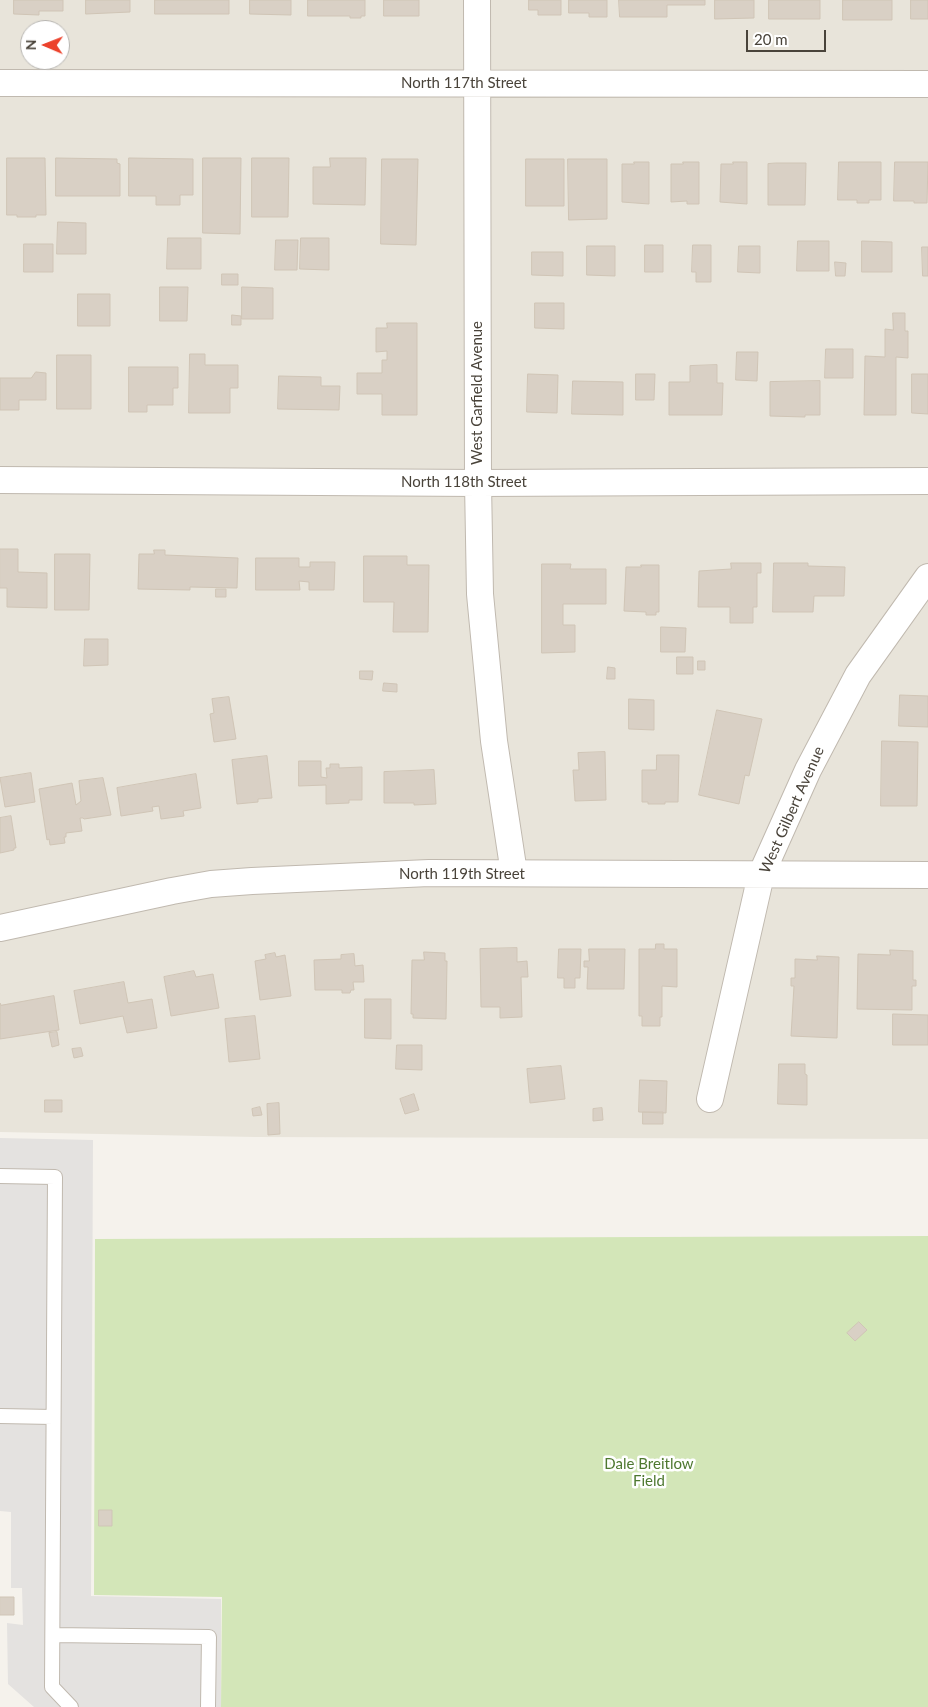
<!DOCTYPE html>
<style>
body{margin:0}
#map{position:relative;width:928px;height:1707px;overflow:hidden;background:#f5f2ec;font-family:Lato,sans-serif}
canvas{display:block}
.north{position:absolute;left:20px;top:20px;width:50px;height:50px;box-sizing:border-box;background:#fff;border:1px solid #b6b4b0;border-radius:50%;rotate:271deg;font-size:14px;font-weight:700;line-height:20px;text-align:center;color:#49433a}
.north::after{content:'';display:block;margin:auto;width:18px;height:22px;background:#ec422c;clip-path:polygon(50% 0,100% 100%,50% 72%,0 100%)}
.scale{position:absolute;left:746px;top:30px;width:80px;height:22px;box-sizing:border-box;border:2px solid #49433a;border-top:0;padding-left:6px;font-size:15px;line-height:18px;white-space:nowrap;color:#49433a;-webkit-text-stroke:4px #fff;paint-order:stroke}
</style>
<div id="map">
<canvas width="928" height="1707"></canvas>
<div class="north">N</div>
<div class="scale">20 m</div>
</div>
<script>
const g = document.querySelector('canvas').getContext('2d');
g.lineJoin = 'round';
function paint(path, color) { g.fillStyle = color; g.fill(path, 'evenodd'); }
function trace(path, color, width, dash) { g.strokeStyle = color; g.lineWidth = width; g.lineCap = dash ? 'butt' : 'round'; g.setLineDash(dash || []); g.stroke(path); }
function write(font, color, halo, rows, align = 'center') {
  g.font = font + ' Lato,sans-serif'; g.lineWidth = 5; g.setLineDash([]); g.textBaseline = 'middle'; g.strokeStyle = halo; g.fillStyle = color; for (const [text, x, y, turn = 0] of rows) {
    g.save(); g.translate(x, y); g.rotate((+turn || 0) * Math.PI / 180); g.textAlign = isNaN(turn) ? turn : align; if (halo) g.strokeText(text, 0, 0); g.fillText(text, 0, 0); g.restore();
  }
}
paint(new Path2D(`
 M0,0H928V1139L255,1137L0,1132ZM30,30H60V60H30Z`), '#e8e4da');
paint(new Path2D(`
 M928,1236V1707H221L222,1597L94,1595L95,1239Z`), '#d3e6b8');
paint(new Path2D(`
 M0,1138L93,1140L91,1596L221,1599V1707H34L8,1684L7,1623L23,1625L22,1588H11V1512L0,1511Z`), '#e4e2e0');
const building = new Path2D(`
 M14,0H63V11H39V15L14,14Z
 M86,0H130V12L86,14Z
 M155,0H229V14H155Z
 M250,0H291V15L250,14Z
 M308,0H365V16H361V18H350V16H308Z
 M384,0H419V16H384Z
 M529,0H561V15H538V10H529Z
 M569,0H607V17H589V13H569Z
 M619,0H705V5H667V17H620Z
 M715,0H754V18L715,19Z
 M769,0H820V19H769Z
 M843,0H892V20H843Z
 M911,0H928V19H911Z
 M7,158H45L46,215H36V217H17V215H7Z
 M56,158L117,159V163L120,164V196H56Z
 M129,158L193,159V195H180V205H156V196H129Z
 M203,158H241L240,234L203,233Z
 M252,158H289L288,217H252Z
 M330,158H366L365,205L313,204V167H330Z
 M382,159H418L416,245L381,244Z
 M526,159H564V206H526Z
 M568,159H607V219L569,220Z
 M634,162H649V204L622,202V164H634Z
 M683,162H699V204H687V201L671,202V164H683Z
 M733,162H747V204L720,202L721,164H733Z
 M839,162H881V200H869V203H857V200H838Z
 M895,162H928L927,203H914V201H894Z
 M776,163H806L805,205H768V164Z
 M58,222L86,223V254H57Z
 M168,238H201V269H167Z
 M301,238H329V270L300,269Z
 M276,240H298L297,270H275Z
 M798,241H829V271H797Z
 M862,241L892,242V272H862Z
 M24,244H53V272H24Z
 M645,245H663V272H645Z
 M693,245H711V282H696V272H692Z
 M587,246H615V276L587,275Z
 M739,246H760V273L738,272Z
 M922,247H928V276H923Z
 M532,252H563V276L532,275Z
 M835,262L846,263L845,276H836Z
 M222,274H238V285H222Z
 M160,287H188L187,321H160Z
 M242,287L273,288V319H242Z
 M78,294H110V326H78Z
 M535,303H564V329L535,328Z
 M893,313H905V331H908V358L896,357V415H864L865,356L885,357V329L893,330Z
 M232,315L241,316V325H232Z
 M387,323H417V415H382V394H357V373H382V360H387V351L376,352V328H387Z
 M826,349H853V378H825Z
 M737,352H758L757,381L736,380Z
 M190,354H205V365H238V388H230V413H189Z
 M57,355H91V409H57Z
 M717,365V383H723L722,415H669V382H690V366Z
 M129,367H178V388H173V405H147V412H129Z
 M36,372L46,373V400H19V410H0V378H31Z
 M528,374L558,375L557,413L527,412Z
 M636,374H655L654,400H636Z
 M912,374H928V414L912,413Z
 M279,376L321,377V386H340L339,410L278,409Z
 M573,381L623,382V415L572,414Z
 M820,381V415H805V417L770,416V382Z
 M0,549H18V572L47,573V608L7,607V588H0Z
 M154,550H165V555L238,558L237,588L190,587V590L138,589L139,554H154Z
 M55,554H90L89,610H55Z
 M364,556H407V565H429L428,632H393L394,602H364Z
 M256,558H299V567H310V562H335L334,590H309V582L299,581L300,590H256Z
 M731,563H761V573H757V607H753V623H730V607H698L699,571L731,569Z
 M774,563H808V566L845,567L844,596H814L813,612H773Z
 M542,564H571L570,569H606V604H563V625H575V652L542,653Z
 M641,565H659V612H656V615H646V612L624,611L626,567H641Z
 M216,589H226V597H216Z
 M661,627L686,628L685,652H661Z
 M85,639H108V665L84,666Z
 M677,657H693V674H677Z
 M698,661H705V670H698Z
 M608,667L615,668V679H607Z
 M360,671H373L372,680L360,679Z
 M384,683L397,684V692L383,691Z
 M900,695L928,696V727L899,726Z
 M229,697L236,739L214,742L210,714L214,713L212,699Z
 M629,699L654,700V730L629,729Z
 M717,710L762,719L749,776L745,775L739,804L699,795Z
 M882,741L918,742L917,806H881Z
 M605,752L606,800L575,801L573,770H579L578,753Z
 M657,755H679L678,802H665V804H648V802H642V770H656Z
 M267,756L272,798L258,799V802L237,804L232,760Z
 M299,761H321V777L327,778L326,768H330V764H339V768L362,767V800H349V803L326,804V785L299,786Z
 M434,770L436,804L414,805V803H384V772Z
 M31,773L35,802L5,807L0,778Z
 M196,774L201,808L183,811L184,816L161,819L159,806L152,807L153,811L121,816L117,788Z
 M103,778L111,815L84,819L83,818H80L82,831L66,833V837H64L65,843L50,845L49,839L47,840L39,789L72,783L76,805L81,801L79,781Z
 M11,816L16,848H14V850L0,853V818Z
 M656,944H664V949H677V987L662,986V1017H660V1026H642V1016H639V949H655Z
 M517,948V962L527,961L528,977H521L522,1017L500,1018V1007H481L480,949Z
 M559,949H581L580,978H575V988H564V978H558Z
 M589,949H625L624,989H587L588,967H584V961H589Z
 M890,950L913,951V980H916V986H912V1010L857,1009L858,954L890,955Z
 M424,952L445,953V961H447L446,1019L413,1018V1014H411L412,960H424Z
 M275,953L276,957L285,955L291,996L260,1000L255,961L266,959L265,955Z
 M354,954L355,966L363,965L364,982H353L354,990H351L350,993H342V990H315L314,960L341,959V955Z
 M817,956L839,957L837,1038L791,1036L794,986H791V978H795V959L817,960Z
 M194,971L196,977L213,974L219,1008L171,1016L164,977Z
 M124,982L128,1003L152,999L157,1028L127,1033L123,1016L80,1024L74,991Z
 M54,996L59,1030L0,1039V1003L1,1005Z
 M365,999H391V1039L365,1038Z
 M893,1014L928,1015V1045H893Z
 M255,1016L260,1059L229,1062L225,1019Z
 M57,1032L59,1045L52,1047L49,1033Z
 M397,1045H422V1070L396,1069Z
 M81,1048L83,1056L74,1058L72,1049Z
 M779,1064H805V1074L807,1075V1105L778,1104Z
 M561,1066L565,1099L530,1103L527,1069Z
 M640,1080L667,1081L666,1113L639,1112Z
 M414,1094L419,1110L405,1114L400,1099Z
 M45,1100H62V1112H45Z
 M279,1103L280,1134L268,1135L267,1104Z
 M260,1107L262,1115L253,1116L252,1109Z
 M602,1108L603,1120L593,1121V1109Z
 M643,1112H663V1124H643Z
 M859,1322L867,1330L855,1341L847,1333Z
 M99,1510H112V1526H99Z
 M0,1597H14V1615H0Z`);
paint(building, '#d9d0c5');
trace(building, '#d0c5b6', 1);
const lane = new Path2D(`
 M0,1176L55,1177L52,1687L71,1707
 M0,1416L53,1417
 M53,1635L209,1637L208,1707`);
const street = new Path2D(`
 M477,0L478,483L480,594L494,741L514,873
 M0,83L928,84
 M0,480L478,483L928,481
 M0,928L172,891L211,884L252,881L429,873L928,875
 M710,1099L761,875L808,770L858,675L928,577`);
trace(lane, '#c0b9af', 16);
trace(street, '#c0b9af', 28);
trace(lane, '#fff', 14);
trace(street, '#fff', 26);
write('15px', '#49433a', '#fff', [
 ["North 117th Street",464,83],
 ["West Garfield Avenue",477,393,-90],
 ["North 118th Street",464,482],
 ["West Gilbert Avenue",792,810,-66],
 ["North 119th Street",462,874]
]);
write('15px', '#4e7830', '#fff', [
 ["Dale Breitlow",649,1464],
 ["Field",649,1481]
]);
</script>
